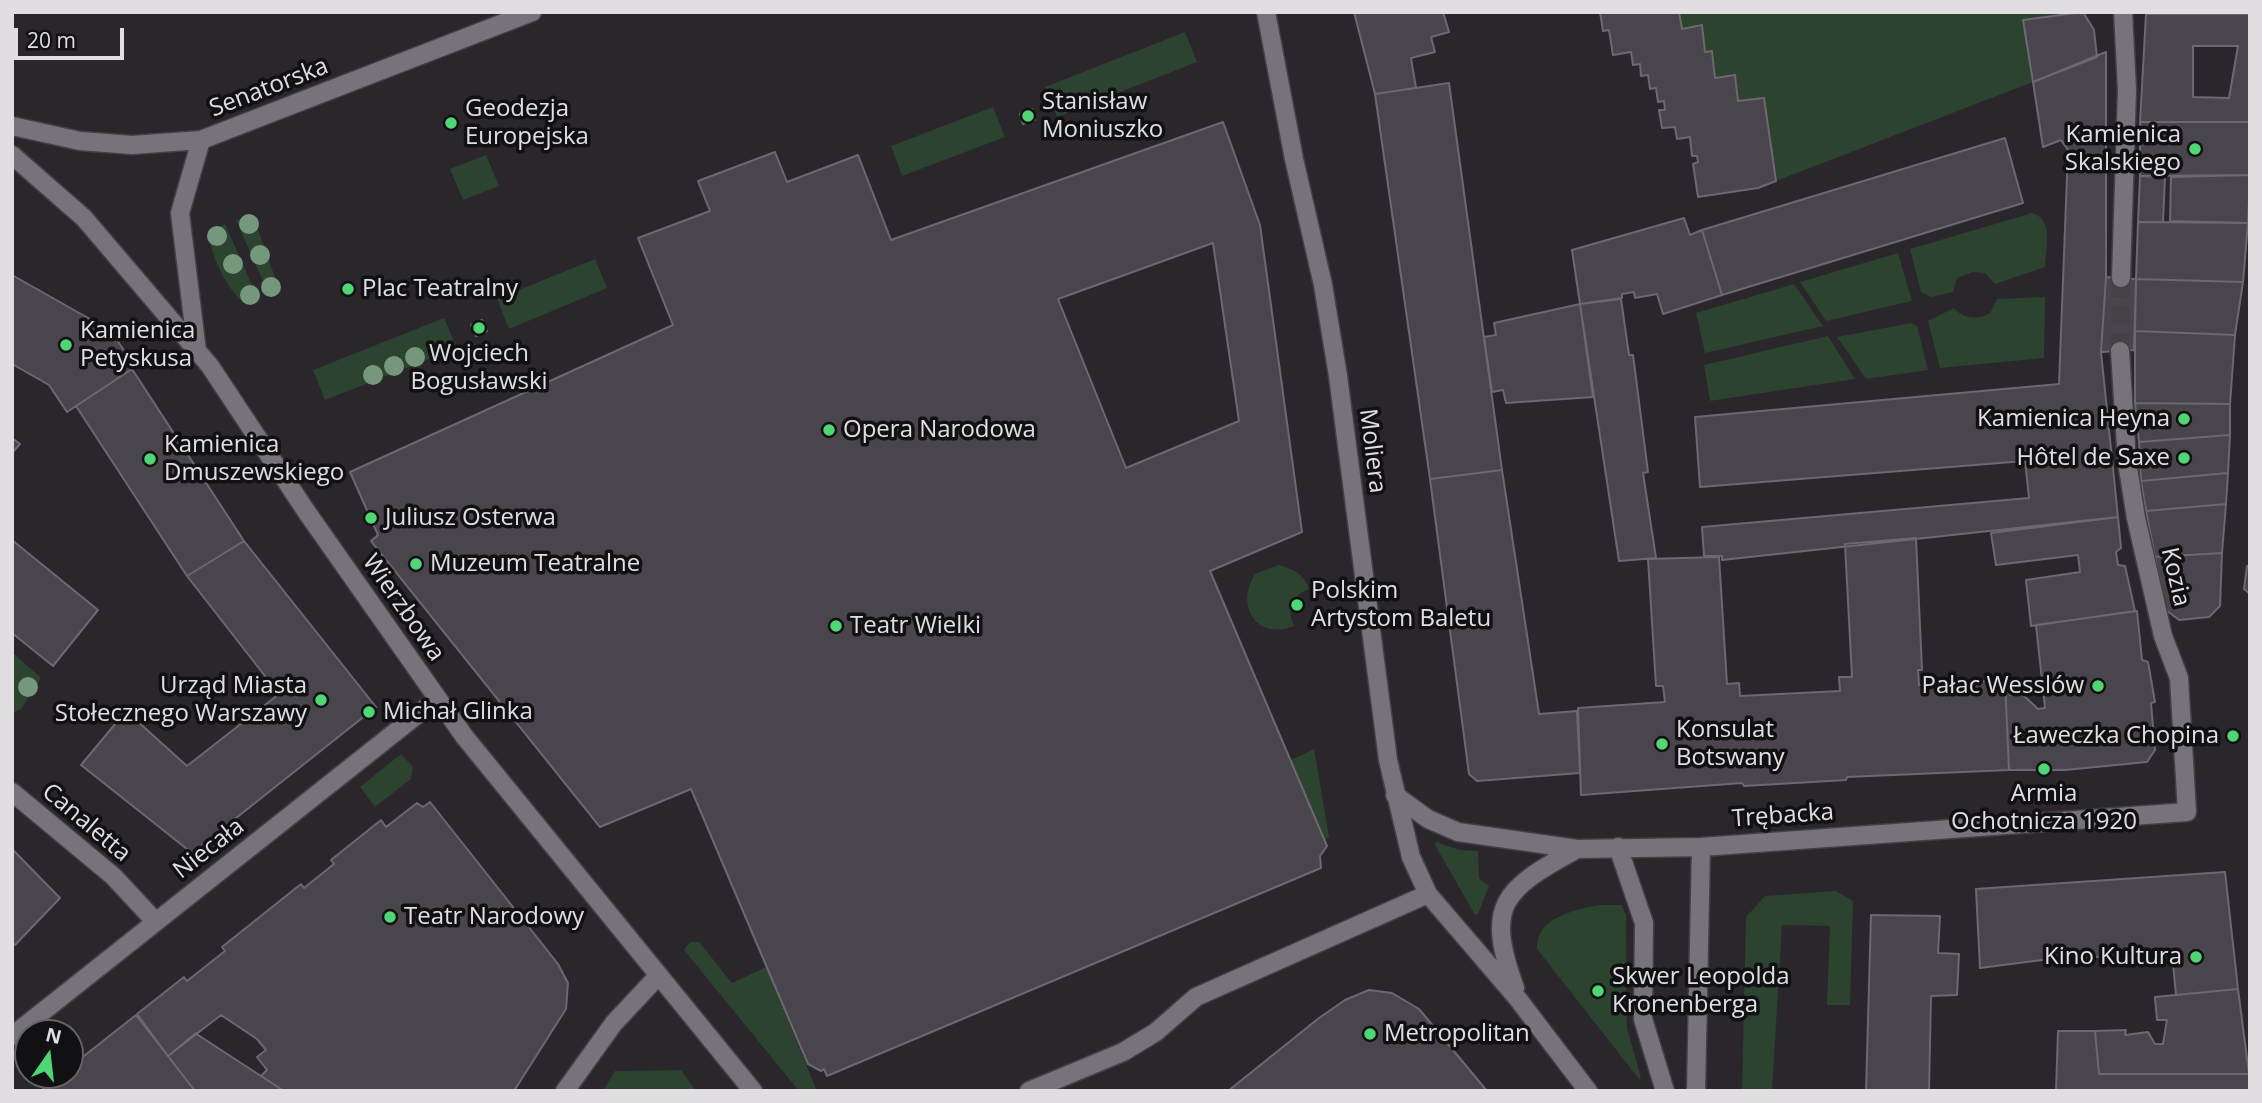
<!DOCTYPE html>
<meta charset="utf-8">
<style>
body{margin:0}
#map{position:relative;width:2262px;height:1103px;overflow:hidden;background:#2a262c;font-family:"Open Sans",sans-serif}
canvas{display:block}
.frame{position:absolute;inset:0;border:14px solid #e1dee2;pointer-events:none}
.north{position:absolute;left:14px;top:1019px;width:70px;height:70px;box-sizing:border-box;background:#111012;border:2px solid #646265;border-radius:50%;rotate:14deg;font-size:19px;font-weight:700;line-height:28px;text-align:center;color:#e1dee2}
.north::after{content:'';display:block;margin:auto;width:24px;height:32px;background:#50d674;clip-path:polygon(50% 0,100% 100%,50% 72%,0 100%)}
.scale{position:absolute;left:14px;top:28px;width:110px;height:32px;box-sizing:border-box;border:4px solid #e1dee2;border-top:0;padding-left:9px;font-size:21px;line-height:24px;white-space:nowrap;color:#e1dee2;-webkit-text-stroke:5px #111012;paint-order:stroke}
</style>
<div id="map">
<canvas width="2262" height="1103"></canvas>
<div class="frame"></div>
<div class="north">N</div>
<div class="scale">20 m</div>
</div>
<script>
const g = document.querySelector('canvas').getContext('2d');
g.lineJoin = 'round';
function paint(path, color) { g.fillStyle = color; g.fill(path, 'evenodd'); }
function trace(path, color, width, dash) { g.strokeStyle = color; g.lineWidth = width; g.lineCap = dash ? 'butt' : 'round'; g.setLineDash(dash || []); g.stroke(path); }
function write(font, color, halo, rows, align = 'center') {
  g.font = font + ' "Open Sans",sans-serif'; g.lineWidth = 7; g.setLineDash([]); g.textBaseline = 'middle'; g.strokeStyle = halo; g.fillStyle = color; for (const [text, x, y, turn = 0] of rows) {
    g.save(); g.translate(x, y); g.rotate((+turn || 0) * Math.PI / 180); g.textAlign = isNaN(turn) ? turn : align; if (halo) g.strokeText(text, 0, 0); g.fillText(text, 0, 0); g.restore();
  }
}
paint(new Path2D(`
 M1679,12H2080L2023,21L2033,82L1776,181L1764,98L1738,101L1735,75L1715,78L1712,51L1705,52L1702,26L1682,29Z
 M1185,32L1197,62L1057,117L1045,87Z
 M993,107L1005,137L902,176L891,146Z
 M486,155L499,186L463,200L450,169Z
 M2032,213C2054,219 2046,249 2045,267L1995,284L1985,273L1973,272L1957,278L1953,292L1931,297L1921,292L1910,249Z
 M253,215L280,292L269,295L236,220Z
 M225,224L259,301L245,302C230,296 207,250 210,233Z
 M1898,253L1912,301L1826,321L1800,282Z
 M595,259L607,288L509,329L497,299Z
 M1794,284L1823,326L1705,353L1696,313Z
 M2045,297L2044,358L1940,368L1928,321L1954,308C1963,319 1978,320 1990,313L1997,299Z
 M444,318L457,348L325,400L313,370Z
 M1911,323L1917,326L1928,370L1866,379L1837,337Z
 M1828,336L1855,379L1710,401L1704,365Z
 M1278,565C1293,568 1304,574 1309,589C1292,595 1286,609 1294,626C1256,641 1235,606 1255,574Z
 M12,652L41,678L21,709L12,713Z
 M1314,749L1329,837L1325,840L1291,760Z
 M401,754L413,767L411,779L375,807L360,787Z
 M1436,842L1460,850L1478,851L1479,878L1489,886L1478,914L1475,915L1435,845Z
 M1836,891L1853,901L1850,1005H1827L1830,926L1782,925L1772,1091H1742L1746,917L1765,896Z
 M1599,905H1622L1626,915L1627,1028L1641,1078L1639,1079L1537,949C1535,917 1575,910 1599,905Z
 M690,942H699L732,983L766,967L817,1091H799L684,950Z
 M681,1070L696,1091H603L615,1071Z`), '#2b432f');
const building = new Path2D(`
 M1354,12H1443L1449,32L1431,37L1435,52L1411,58L1416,88L1375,94Z
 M1600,12H1679L1682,29L1702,25L1705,52L1712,51L1715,78L1735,75L1738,101L1764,98L1776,181L1758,188L1698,197L1693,164L1698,162L1697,156H1692L1690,137L1677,139L1675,127L1662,128L1659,110H1665L1664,101L1658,102L1656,88L1650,89L1648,75L1641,76L1640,64L1633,65L1631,52L1613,55L1609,30L1603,31Z
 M2083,12L2094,30L2097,57L2033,82L2023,20Z
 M2145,12H2250V14H2146Z
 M2146,14H2250V122H2140ZM2193,46H2238L2229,98L2193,97Z
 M2106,52V277L2101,352L2118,517L1722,560V556H1704L1702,527L2029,498L2025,461L1700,487L1695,417L2059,384L2068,150L2061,140L2043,147L2033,82Z
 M1449,83L1502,470L1430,479L1375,94Z
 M1032,109L1035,120L1023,124L1020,114Z
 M1223,122L1260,225L1302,532L1210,571L1327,846L1320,856L1321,868L827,1076L824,1069L821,1071L808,1064L691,789L600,827L371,541L378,535L350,472L673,325L638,238L710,211L698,181L775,152L787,182L858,155L891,240ZM1213,243L1239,421L1126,468L1058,299Z
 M2140,122H2250V175L2140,176Z
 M2005,138L2023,203L1722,295L1702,230Z
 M2250,175L2248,223L2170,221L2171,177Z
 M2140,176L2165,177L2163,222H2138Z
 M1684,218L1690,235L1702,230L1722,295L1663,314L1657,294L1635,298L1634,292L1622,294V298L1580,304L1572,250Z
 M2138,222L2248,223L2243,282L2136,279Z
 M12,275L104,327L107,325L135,367L67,412L49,385L12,364Z
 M2106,277L2136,279L2134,350L2101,352Z
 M2136,279L2243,282L2235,335L2135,331Z
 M1621,299L1629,355H1633L1648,472L1643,473L1656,558L1619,561L1580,304Z
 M1580,304L1593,397L1506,403L1503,390L1492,392L1484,337L1496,335L1494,323Z
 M482,320L487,331L476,336L471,325Z
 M2135,331L2235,335L2230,404L2135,403Z
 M132,369L244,541L187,576L76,406Z
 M2135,403L2230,404V435L2139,442Z
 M2230,435L2228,473L2141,481L2139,442Z
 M12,438L20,444L12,453Z
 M1502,470L1539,714L1577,711L1580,773L1477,781L1469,774L1430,479Z
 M2228,473L2226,504L2146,511L2141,481Z
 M2226,504L2222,553L2155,557L2146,511Z
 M2118,517L2121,548L2116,552L2118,565L2125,566L2135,611L2031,626L2026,580L2080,572L2078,555L1996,565L1991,533Z
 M1916,538L1922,670H1918L1919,685L2005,680L2009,770L1847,777L1846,780L1744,786L1742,783L1581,795L1578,708L1665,702L1663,686H1656L1648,559L1719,557L1727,684L1739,683L1740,696L1840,691L1839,677H1852L1845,544Z
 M12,540L98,610L53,666L12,633Z
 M244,541L376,707L192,853L81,765L126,711L187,766L279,694L187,576Z
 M2222,553L2220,606L2209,617L2179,620L2166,610L2155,557Z
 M2247,566H2250V594L2244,589Z
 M2137,611L2142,660L2148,662L2155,702L2151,703L2155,750L2147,762L2065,770H2009L2005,680L2008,681L2010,695L2020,692L2038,709L2045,708L2036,625Z
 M430,802L558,964L568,983L566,1009L514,1091H284L261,1076L267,1070L257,1057L266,1050L257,1039L221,1015L168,1056L137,1014L184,977L187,981L225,951L222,947L301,884L304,888L334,864L331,860L381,820L386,827L417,803L423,807Z
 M12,849L60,898L15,945L12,943Z
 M2225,872L2238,989L2176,995L2172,953L2042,960L1980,968L1976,889Z
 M1871,915L1940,916L1938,953L1959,954L1957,995L1931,996L1929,1091H1866Z
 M2238,989L2249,1074H2099L2095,1031L2126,1030L2125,1035L2148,1032L2155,1044H2163L2167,1020H2157L2155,997Z
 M1369,990L1392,993L1419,1009L1487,1091H1228L1319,1018L1345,1000Z
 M136,1015L195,1091H44L43,1089L60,1075H70V1067Z
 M2058,1031H2095L2099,1074H2249L2250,1091H2056Z
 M196,1033L198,1035L284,1091H195L168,1056Z`);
paint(building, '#4a454c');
trace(building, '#6d686f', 2);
trace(new Path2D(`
 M2120,351L2121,278`), '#454247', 18, [18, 9]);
const minor = new Path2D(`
 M1266,12L1294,159L1323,285L1338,376L1388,760L1411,857L1428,894L1518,999L1588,1091
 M12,126L80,141L132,145L201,140L532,12
 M12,155L84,218L210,366L306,511L464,736L753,1091
 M2121,278L2127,90L2123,12
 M197,351L180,213L201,140
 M12,792L113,876L156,922
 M1395,795L1428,819L1458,832L1577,849L1701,847L2187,812L2179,678L2163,636L2136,518L2127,462L2120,351
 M1618,847L1644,923L1643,1019L1665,1091
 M1515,988C1485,905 1502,890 1577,849
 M12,1036L437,699
 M565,1091L614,1023L658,976
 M1029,1091L1123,1052L1156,1032L1196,997L1428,894
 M1696,1091L1701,847`);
trace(minor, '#444145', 21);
trace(minor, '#78737a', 18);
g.fillStyle = '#75987c';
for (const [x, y] of [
 [249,224],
 [217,236],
 [260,255],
 [233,264],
 [271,287],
 [250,295],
 [415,357],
 [394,366],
 [373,375],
 [28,687]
]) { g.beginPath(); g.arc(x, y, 10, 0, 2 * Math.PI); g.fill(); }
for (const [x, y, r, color] of [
 [1028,116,7,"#50d674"],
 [451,123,7,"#50d674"],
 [2195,149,7,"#50d674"],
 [348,289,7,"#50d674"],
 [479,328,7,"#50d674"],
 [66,345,7,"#50d674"],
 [2184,419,7,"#50d674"],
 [829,430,7,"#50d674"],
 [2184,458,7,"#50d674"],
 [150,459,7,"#50d674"],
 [371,518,7,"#50d674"],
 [416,564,7,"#50d674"],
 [1297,605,7,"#50d674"],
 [836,626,7,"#50d674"],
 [2098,686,7,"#50d674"],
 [321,700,7,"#50d674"],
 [369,712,7,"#50d674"],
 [2233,736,7,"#50d674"],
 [1662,744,7,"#50d674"],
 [2044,769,7,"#50d674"],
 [390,917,7,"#50d674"],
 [2196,957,7,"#50d674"],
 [1598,991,7,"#50d674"],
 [1370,1034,7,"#50d674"]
]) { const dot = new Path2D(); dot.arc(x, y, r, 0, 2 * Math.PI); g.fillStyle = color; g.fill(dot); trace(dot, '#111012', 2.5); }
write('24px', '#e1dee2', '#111012', [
 ["Senatorska",269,88,-21],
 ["Moliera",1372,451,83],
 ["Kozia",2175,577,77],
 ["Wierzbowa",403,608,55],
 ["Trębacka",1783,816,-4],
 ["Canaletta",86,823,40],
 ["Niecała",209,849,-38]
]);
write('24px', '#e1dee2', '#111012', [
 ["Stanisław",1042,102],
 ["Moniuszko",1042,130],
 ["Geodezja",465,109],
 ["Europejska",465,137],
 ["Kamienica",2181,135,"right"],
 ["Skalskiego",2181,163,"right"],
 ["Plac Teatralny",362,289],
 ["Kamienica",80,331],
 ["Petyskusa",80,359],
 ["Wojciech",479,354,"center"],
 ["Bogusławski",479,382,"center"],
 ["Kamienica Heyna",2170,419,"right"],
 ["Opera Narodowa",843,430],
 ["Kamienica",164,445],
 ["Dmuszewskiego",164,473],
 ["Hôtel de Saxe",2170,458,"right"],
 ["Juliusz Osterwa",385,518],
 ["Muzeum Teatralne",430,564],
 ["Polskim",1311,591],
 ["Artystom Baletu",1311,619],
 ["Teatr Wielki",850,626],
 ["Urząd Miasta",307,686,"right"],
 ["Stołecznego Warszawy",307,714,"right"],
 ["Pałac Wesslów",2084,686,"right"],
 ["Michał Glinka",383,712],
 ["Konsulat",1676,730],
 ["Botswany",1676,758],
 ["Ławeczka Chopina",2219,736,"right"],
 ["Armia",2044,794,"center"],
 ["Ochotnicza 1920",2044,822,"center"],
 ["Teatr Narodowy",404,917],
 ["Kino Kultura",2182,957,"right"],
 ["Skwer Leopolda",1612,977],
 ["Kronenberga",1612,1005],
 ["Metropolitan",1384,1034]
], 'left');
</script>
